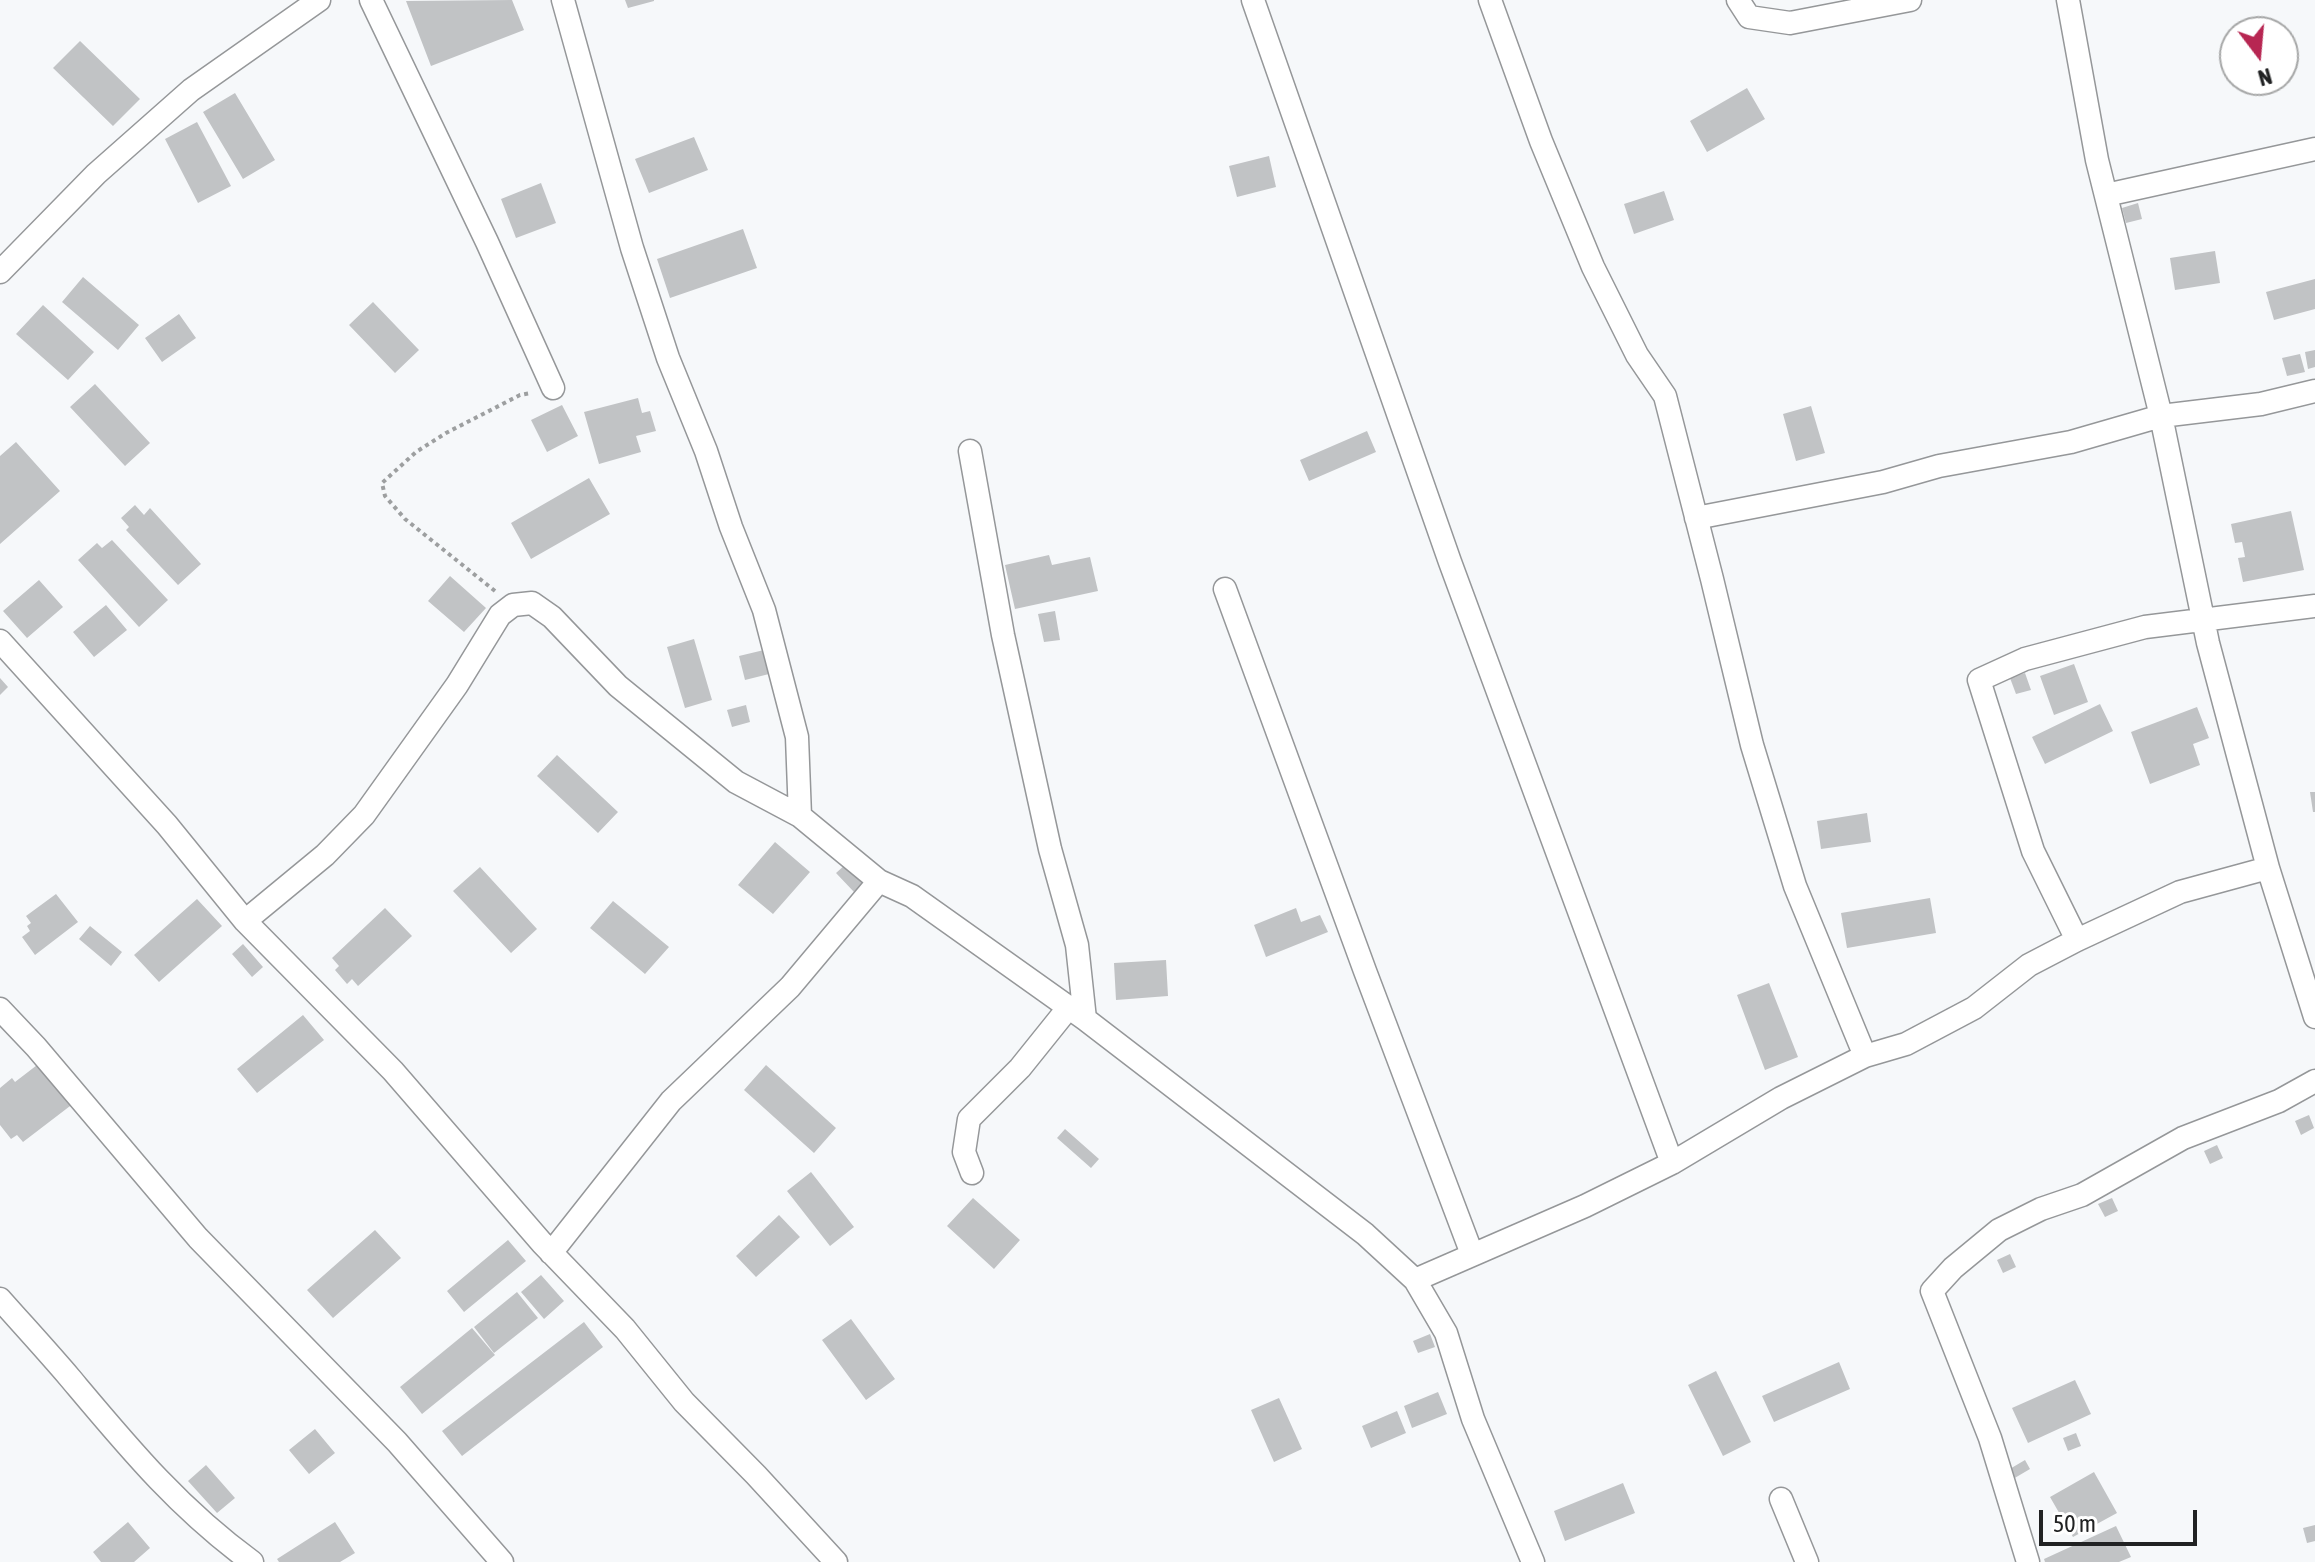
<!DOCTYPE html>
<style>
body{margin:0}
#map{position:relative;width:2315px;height:1562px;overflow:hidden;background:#f6f8fa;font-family:"Asap Condensed",sans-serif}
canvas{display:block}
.north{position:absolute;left:2219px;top:16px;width:80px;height:80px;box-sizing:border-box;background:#fff;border:2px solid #a6a7a7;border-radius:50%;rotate:164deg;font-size:22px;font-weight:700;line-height:32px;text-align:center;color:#212223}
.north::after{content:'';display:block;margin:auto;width:28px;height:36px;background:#b72652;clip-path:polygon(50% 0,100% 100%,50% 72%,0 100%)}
.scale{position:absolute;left:2039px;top:1510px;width:158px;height:36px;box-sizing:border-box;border:4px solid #212223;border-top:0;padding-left:10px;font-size:24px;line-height:28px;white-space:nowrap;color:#212223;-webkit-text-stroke:6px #fff;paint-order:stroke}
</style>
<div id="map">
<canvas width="2315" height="1562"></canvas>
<div class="north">N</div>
<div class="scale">50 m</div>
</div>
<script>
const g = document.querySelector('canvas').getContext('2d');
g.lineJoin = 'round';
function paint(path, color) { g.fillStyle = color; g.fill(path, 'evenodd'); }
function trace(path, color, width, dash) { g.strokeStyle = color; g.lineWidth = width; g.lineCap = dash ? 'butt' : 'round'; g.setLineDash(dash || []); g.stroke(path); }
paint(new Path2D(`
 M512,0L524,30L431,66L406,1Z
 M625,0H654V1L628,8Z
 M80,41L140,99L113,126L53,68Z
 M1747,88L1765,119L1707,152L1690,121Z
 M235,93L275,160L243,179L203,112Z
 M197,122L231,186L198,203L165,139Z
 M694,137L708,170L649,193L635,159Z
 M1269,156L1276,187L1237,197L1229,166Z
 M541,183L556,223L516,238L501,199Z
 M1664,191L1674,220L1634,234L1624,204Z
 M2138,203L2142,219L2126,223L2122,208Z
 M743,229L757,268L670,298L657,259Z
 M2215,251L2220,283L2175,290L2170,258Z
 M83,277L139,325L118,350L62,302Z
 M2315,279V309L2274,320L2266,292Z
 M373,302L419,350L395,373L349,325Z
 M43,305L94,352L68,380L16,334Z
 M179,314L196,338L162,362L145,338Z
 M2315,350V367L2308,369L2305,352Z
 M2300,354L2305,372L2287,376L2282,358Z
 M95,384L150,443L125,466L70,407Z
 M638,398L642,413L650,411L656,431L636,436L641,452L599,464L584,412Z
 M562,405L578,436L547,452L531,420Z
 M1811,406L1825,453L1796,461L1783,414Z
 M1367,431L1376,452L1309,481L1300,460Z
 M16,442L60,491L0,544V456Z
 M589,478L610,514L531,559L511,523Z
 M135,505L144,515L150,508L201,564L178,585L126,530L129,527L121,518Z
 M2291,511L2304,570L2243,582L2238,558L2245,557L2242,542L2235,543L2231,524Z
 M112,540L168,600L139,627L78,560L97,543L102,548Z
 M1049,555L1052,565L1090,557L1098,591L1015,609L1005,565Z
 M450,576L486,608L464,632L428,601Z
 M39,580L63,607L27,638L3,611Z
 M106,605L127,630L94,657L73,632Z
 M1055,611L1060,640L1044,642L1038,614Z
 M694,639L712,700L685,708L667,647Z
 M764,650L769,674L745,680L739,656Z
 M2074,664L2088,702L2054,715L2040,676Z
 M2025,673L2031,690L2016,694L2010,678Z
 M0,678L8,687L0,695Z
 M2100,704L2113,731L2045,764L2032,737Z
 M746,705L750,722L732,727L727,710Z
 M2197,707L2209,738L2193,744L2200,765L2150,784L2131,732Z
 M557,755L618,812L598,833L537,776Z
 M2310,792H2315V812H2313Z
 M1867,813L1871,842L1821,849L1817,821Z
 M775,842L810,872L773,914L738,885Z
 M846,864L864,884L854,892L836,873Z
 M480,867L537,929L511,953L453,891Z
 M56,894L78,922L35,955L22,937L30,931L27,926L31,923L26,916Z
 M1930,898L1936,933L1847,948L1841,913Z
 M197,899L222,926L159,982L134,955Z
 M613,901L669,947L645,974L590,928Z
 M385,908L412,936L358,986L352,979L347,984L335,970L339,966L332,958Z
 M1296,908L1301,922L1320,915L1328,932L1266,957L1254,925Z
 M90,926L122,952L111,966L79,939Z
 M243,944L263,967L252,977L232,954Z
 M1166,960L1168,996L1116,1000L1114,963Z
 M1769,983L1798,1057L1765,1070L1737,995Z
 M303,1015L324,1040L257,1093L237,1069Z
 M41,1062L74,1103L23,1142L17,1135L11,1139L0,1125V1088L12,1078L15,1082Z
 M766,1065L836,1128L814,1153L744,1090Z
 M2309,1115L2314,1128L2301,1135L2295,1121Z
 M1065,1129L1099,1159L1091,1168L1057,1138Z
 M2217,1145L2223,1158L2210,1164L2204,1151Z
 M811,1172L854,1227L830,1246L787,1191Z
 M973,1198L1020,1240L994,1269L947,1226Z
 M2112,1198L2118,1211L2105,1217L2098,1204Z
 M779,1215L800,1237L756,1277L736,1256Z
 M375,1230L401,1258L333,1318L307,1290Z
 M508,1240L526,1261L464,1312L447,1291Z
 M2010,1254L2016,1267L2003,1273L1997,1260Z
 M541,1275L564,1301L544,1319L521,1292Z
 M517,1292L538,1318L494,1353L474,1327Z
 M851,1319L895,1379L866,1400L822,1340Z
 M584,1322L603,1347L462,1456L442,1431Z
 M472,1328L495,1355L422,1414L400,1387Z
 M1430,1334L1435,1347L1418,1353L1413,1341Z
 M1839,1362L1850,1389L1774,1422L1762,1396Z
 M1716,1371L1751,1442L1723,1456L1688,1385Z
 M2075,1380L2091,1414L2028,1443L2012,1408Z
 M1438,1392L1447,1414L1412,1428L1404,1406Z
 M1279,1398L1302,1449L1274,1462L1251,1410Z
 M1397,1411L1406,1433L1371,1448L1362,1426Z
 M315,1429L335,1453L309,1474L289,1450Z
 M2076,1433L2081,1446L2068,1451L2063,1438Z
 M2025,1460L2030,1469L2013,1479L2008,1470Z
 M206,1465L235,1498L217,1513L188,1481Z
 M2094,1472L2117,1513L2073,1537L2050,1497Z
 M1623,1483L1635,1513L1565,1541L1554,1511Z
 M128,1522L150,1548L134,1562H101L93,1552Z
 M335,1522L355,1553L340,1562H279L277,1559Z
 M2315,1525V1541L2307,1543L2303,1528Z
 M2116,1526L2131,1557L2119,1562H2045L2044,1559Z`), '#c1c3c5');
const minor = new Path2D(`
 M371,0L487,242L553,388
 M563,0L632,248L668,358L706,451L731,527L764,610L797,737L800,816
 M1253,0L1450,562L1672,1163
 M1490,0L1541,141L1593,267L1637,355L1665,396L1712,579L1752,745L1795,886L1865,1056
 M1738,0L1749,17L1790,23L1910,0
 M2068,0L2097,160L2161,416L2208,643L2268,868L2315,1017
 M2106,195L2315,149
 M0,272L96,174L191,90L319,0
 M970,451L1003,635L1050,849L1077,945L1085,1019
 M1696,518L1883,482L1939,466L2071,442L2161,416L2261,404L2315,391
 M1225,589L1365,971L1472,1254
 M0,641L167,825L245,921L393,1071L542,1243L625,1329L684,1402L756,1475L836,1562
 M245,921L325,855L364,815L457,685L500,615L513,605L532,603L552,617L618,686L736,782L800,816L879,881L912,896L1085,1019L1365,1234L1415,1280L1446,1333L1473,1419L1533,1562
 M2077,940L2033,851L1979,680L2025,659L2145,627L2315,606
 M0,1009L36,1047L198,1238L397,1442L502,1562
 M972,1173L964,1152L969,1119L1020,1068L1069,1007
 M551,1253L671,1101L790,987L879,881
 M1415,1280L1585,1206L1672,1163L1781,1098L1865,1056L1906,1044L1974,1008L2029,965L2077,940L2180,892L2268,868
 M0,1299C23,1325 47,1351 70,1378C128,1447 178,1508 252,1562
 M1781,1499L1807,1562
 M2028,1562L1990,1438L1932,1291L1953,1268L1999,1230L2041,1209L2082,1195L2183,1138L2279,1101L2315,1081`);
trace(minor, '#959799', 25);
trace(new Path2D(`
 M495,591L405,519L385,496L382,483L416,452L446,433L520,395L531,393`), '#9d9fa0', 4, [4, 4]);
trace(minor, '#fff', 22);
</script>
